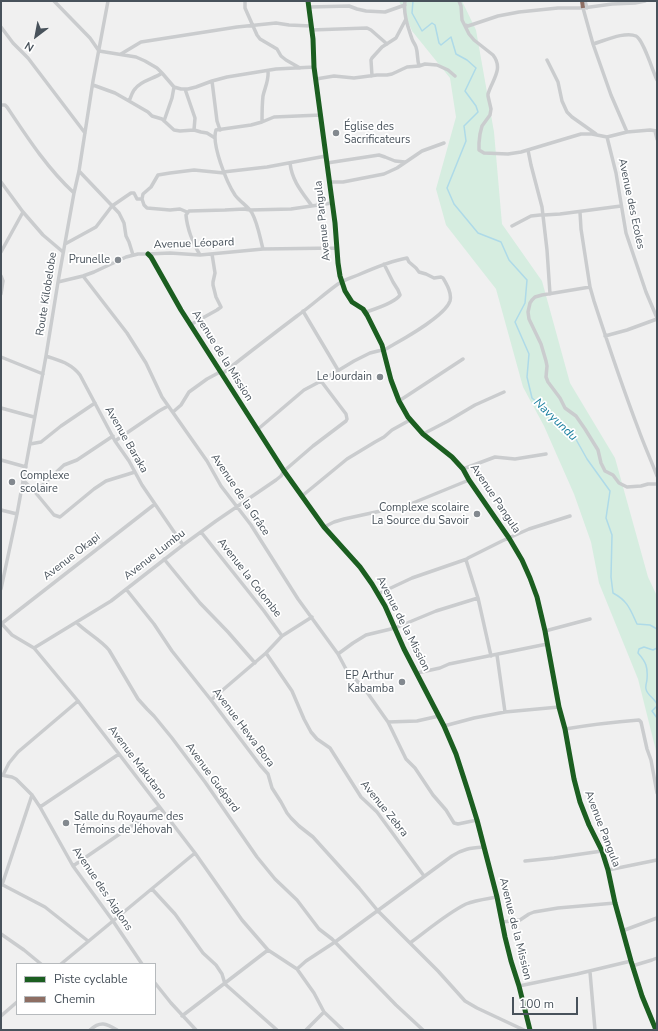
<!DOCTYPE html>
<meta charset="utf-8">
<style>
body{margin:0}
#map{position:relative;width:658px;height:1031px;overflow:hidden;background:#f0f0f0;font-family:"Nunito Sans",sans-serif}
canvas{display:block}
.frame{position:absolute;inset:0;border:2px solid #48525b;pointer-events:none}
.legend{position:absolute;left:16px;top:963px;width:140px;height:52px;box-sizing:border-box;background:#fff;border:1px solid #b6babd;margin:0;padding:5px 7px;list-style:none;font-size:12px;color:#48525b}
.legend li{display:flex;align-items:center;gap:8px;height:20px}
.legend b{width:20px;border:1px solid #b6babd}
.north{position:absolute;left:16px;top:16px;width:40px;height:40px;-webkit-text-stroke:3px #fff;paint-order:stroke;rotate:212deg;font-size:11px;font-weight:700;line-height:16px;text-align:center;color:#48525b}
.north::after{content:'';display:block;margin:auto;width:14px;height:18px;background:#48525b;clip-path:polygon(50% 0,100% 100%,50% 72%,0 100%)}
.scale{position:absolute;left:512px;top:997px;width:66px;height:18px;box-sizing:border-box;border:2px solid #48525b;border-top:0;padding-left:5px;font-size:12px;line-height:14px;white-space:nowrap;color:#48525b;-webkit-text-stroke:3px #fff;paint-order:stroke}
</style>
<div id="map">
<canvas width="658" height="1031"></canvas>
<div class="frame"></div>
<ul class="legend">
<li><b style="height:5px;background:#1b5e20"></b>Piste cyclable</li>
<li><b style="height:5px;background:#8d6e63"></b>Chemin</li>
</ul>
<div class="north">N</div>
<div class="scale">100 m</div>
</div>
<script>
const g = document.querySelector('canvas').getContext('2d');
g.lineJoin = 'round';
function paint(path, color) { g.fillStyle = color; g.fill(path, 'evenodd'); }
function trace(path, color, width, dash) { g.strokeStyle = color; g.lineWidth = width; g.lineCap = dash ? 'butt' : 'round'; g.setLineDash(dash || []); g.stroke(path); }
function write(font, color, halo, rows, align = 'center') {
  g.font = font + ' "Nunito Sans",sans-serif'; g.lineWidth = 3.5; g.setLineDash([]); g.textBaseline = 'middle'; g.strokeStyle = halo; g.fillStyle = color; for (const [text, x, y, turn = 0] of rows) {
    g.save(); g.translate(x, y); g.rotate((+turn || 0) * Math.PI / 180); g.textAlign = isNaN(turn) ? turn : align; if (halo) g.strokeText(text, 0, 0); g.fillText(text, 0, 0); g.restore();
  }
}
paint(new Path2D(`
 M399,1H462L476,30L494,132L502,224L542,281L570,383L615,458L648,577L657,596V755L638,679L599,583L591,542L574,494L544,426L523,387L496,289L446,225L436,189L456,117L450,78L412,31Z`), '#d6ede0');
trace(new Path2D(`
 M413,1L412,13L422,31L432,23L435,25L439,43L441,45L451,37L456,54L467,60L476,68L465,91L476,106L478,112L464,126L466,141L447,188L454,204L478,233L501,242L509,260L527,280L525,303L515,322L529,354L527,377L532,398L544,408L555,419L573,434L587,459L610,491L606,518L612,535L611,577L613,593C628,601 630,609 637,624L650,625L657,629
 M657,648L653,650L644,647L639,649L638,653C646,662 648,667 647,679C647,682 645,686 646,689C647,695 654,698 657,704
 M657,706L652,711L657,718
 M657,734V737`), '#aedae8', 1.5);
trace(new Path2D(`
 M54,1L90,38L99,51L136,57L145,61L157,68L162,73L174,87L181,89H188L196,87L212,81L227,77L276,69L314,67
 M245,1V8L257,35L260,39L277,49L281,56L286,60L300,68
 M308,1L313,39L314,67L335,223L338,263L340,276L345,291L352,302L363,309L367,315L382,345L391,380L399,401L408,417L423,434L452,457L463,469L469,480L509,538L522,560L530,578L537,597L545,631L559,707L565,729L574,779L580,802L589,825L602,851L608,870L615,903L631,961L642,996L656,1030
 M405,1C403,14 408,27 412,39C413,42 415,44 416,47C418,53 417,59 419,66
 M459,1L461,6L462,20L469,34L474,40L493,55C504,69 492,80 488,94V96L491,109L490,115L482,126L480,134L479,143V150L484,153L508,154L521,152L581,134H592L607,137L627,132L650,130L657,131
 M585,1L587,8
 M309,7L349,6L357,9L366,11L385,12L405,5
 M583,8L593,44L611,95L627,132
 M465,25L468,26L498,16L519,12L558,8H583L612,4L635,3L645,1
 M1,27L13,43L28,58L85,133
 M311,30L367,28L371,30L387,44
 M593,44C604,41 625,31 636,36C643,39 653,72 657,80
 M121,54L141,42L237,27L276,23L289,25L311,26
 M547,60L558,82L562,101L567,112L572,117L596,134
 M372,76L371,60L372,58L382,47L396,38L406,19
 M316,79L334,76L354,78L377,75H387L392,74L407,67L419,66L425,64L437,65L448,70L455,76
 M212,81L217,121L220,130
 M93,85L115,93L129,101L148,112L152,116L162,119L174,130L180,131L194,130L201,132L207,133L215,138
 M185,89L195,118L194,130
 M129,101C131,97 132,92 135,89C141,80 154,79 162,73
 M1,105H5L7,107C27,137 47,168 74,193
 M164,121L172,98L174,87
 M262,122C262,113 262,105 263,96C265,87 269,80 268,71
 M655,131L657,139
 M607,137L616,173L626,233L646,292L657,318
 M528,150L531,165L542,207L547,250L550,294
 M290,163C292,181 302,192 312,206
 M327,163L379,155L385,157L395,161L405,162
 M79,171L119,213L124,223L126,236L129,242L133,255
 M223,172L267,167L326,156
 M1,182L23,212L43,235L63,252
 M329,182H343L384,174L397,168L422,151L444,143
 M187,212L180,209L170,210L147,208L144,205L142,199L143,194L151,187L158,175L170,173L194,170L224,173
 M580,212L581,229L590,287L594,301C608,344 622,386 638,428C644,445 651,460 657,476
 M512,226L531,216L540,215H544L560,214L621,206
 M65,244L96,227L112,206L131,193H134L137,199H142
 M263,249C260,238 258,224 252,213C248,206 240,202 235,195C227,183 211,144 216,130L251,125L262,122L274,117L321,115
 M1,252L23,212
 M148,254L151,257L181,310L284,471L324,527L360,567L372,584L385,606L404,649L444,726L456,754L468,791L477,820L497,897L505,937L511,961L519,986L530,1030
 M200,255C193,244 187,228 186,215L189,211L225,210L244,209L250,210L291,209L332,203
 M1,276L3,281L1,294
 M83,276L127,333L146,363L162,397L207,461L221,486L251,525L298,599L338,654L347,671L364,688L388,722L406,759L415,768L433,795L446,810L454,823L458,824L477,820
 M58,282L83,276L94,272L126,257L138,254H148L170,253L200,255L263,249L337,248
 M590,287L542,295L535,297L532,300L530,303L528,312L529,319L541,344L546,361L547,366L546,377L548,382L560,398L565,408L576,416L585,429L598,450L601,463L605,471L613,475L619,483L627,487L641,486L648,484H657
 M303,311L338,370
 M366,312C375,309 395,303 400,295L398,290L393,282L384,264
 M190,325L217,310L221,307L216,297L213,285V282L215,273L212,254
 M605,336L627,330L657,319
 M46,356C60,361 71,363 80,375L115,441L129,461L142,485L183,545
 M1,357L43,374
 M222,374C247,354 272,335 297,316C311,306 324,294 338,284C344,280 351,278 358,275C374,268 390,261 407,258L409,262L416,268L419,272L426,274L434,278L441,277L443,278C447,285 452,293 450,301C445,316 405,338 391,346L386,349L370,353L354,361L321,381L304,390L257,430
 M399,401L463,359
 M1,408L34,417
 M173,412L181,405L189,392L207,379L220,372
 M423,434L448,421L475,405L504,392
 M115,441L159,411L168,406
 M30,444L41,442L61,426L95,403
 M1,460L26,467
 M463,469L495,457L515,459L546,454
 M23,480L35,492L64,465L77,460L113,436
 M35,492L54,515L60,517L94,489L106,481L135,472
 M302,496L347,459L375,442L384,437L392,430L410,420
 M1,510L17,514
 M324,527L334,522L344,519L408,505L469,480
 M201,532L264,611L282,636
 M164,559L200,603L228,632L255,663
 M1,589L17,514L46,356L58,282L74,193L79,171L93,81L108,1
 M126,589L154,624L172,651L211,700L260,765L268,774L272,788L281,802L287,813L291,818L299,826L313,837L359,888L378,911L438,971L465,1001L477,1008L524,1030
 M378,594L412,578L467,559
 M1,623L12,635L34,648L78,701L119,754L195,853L242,920L268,950L297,969L314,993L324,1012L343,1030
 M77,623C86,632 101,640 109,650L138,699L147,709L154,716L172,738L205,782L257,857L275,879L297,900L319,929L332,939L396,1005L423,1030
 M1,624L155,504
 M545,631L590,619
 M34,648L111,601L183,545L216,521L276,480L281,476L284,471L313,446L346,421L347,419L346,414L321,381
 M266,653L292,691L304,719L311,732L317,739L330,748L361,797L377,812L424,876
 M338,654L353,643L366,635L395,628L436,611L478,598
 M497,655L505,712
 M491,656L478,598L466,560L468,558L502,541L529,529L570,516
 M417,673L440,668L449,664L547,644
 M211,700L266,653L282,636L312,617
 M388,722L417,721L439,716
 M444,726L474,718L505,712L559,707
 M565,729C589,725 614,722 639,720L641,722L647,749L651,760L657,793
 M1,775L12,777L16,779L32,795L40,807L73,866L113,921L142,964
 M3,775L9,763L18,752L78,701
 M40,807L119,754
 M525,861L554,858L602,851
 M73,866L159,807
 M608,870L657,860
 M1,884L45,907L88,941
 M2,885L32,795
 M152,889L175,914L203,953L216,965L222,974L225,984L277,1030
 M502,922L520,920L529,914L534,912L558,908L615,903
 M622,931L657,918
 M1,934L24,950L41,964
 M410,943C428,930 446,914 466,904C476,900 486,899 497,897
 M61,964L195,853
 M632,966L652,960L657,958
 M297,969L306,961L335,942L452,856C463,849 470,848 483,847
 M590,972L595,1030
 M155,983L171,1003L196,1030
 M519,986L577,974L631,961
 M1,1016L17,1002
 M182,1016L268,950
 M90,1030C100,1021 106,1023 117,1030
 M306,1030L324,1012`), '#caccce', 3.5);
trace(new Path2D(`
 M582,1L583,8`), '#8d6e63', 4, [8, 4]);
trace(new Path2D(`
 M308,1L313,39L314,67L335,223L338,263L340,276L345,291L352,302L363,309L367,315L382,345L391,380L399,401L408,417L423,434L452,457L463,469L469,480L509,538L522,560L530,578L537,597L545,631L559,707L565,729L574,779L580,802L589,825L602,851L608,870L615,903L631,961L642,996L656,1030
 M148,254L151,257L181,310L284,471L324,527L360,567L372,584L385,606L404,649L444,726L456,754L468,791L477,820L497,897L505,937L511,961L519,986L530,1030`), '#1b5e20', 5);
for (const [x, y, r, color] of [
 [336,133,4,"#83898f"],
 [118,260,4,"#83898f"],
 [380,377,4,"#83898f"],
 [12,482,4,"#83898f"],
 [477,514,4,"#83898f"],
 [402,682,4,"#83898f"],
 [66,823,4,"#83898f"]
]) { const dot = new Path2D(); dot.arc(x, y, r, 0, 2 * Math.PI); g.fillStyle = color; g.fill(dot); trace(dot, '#fff', 1.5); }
write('11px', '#48525b', '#fff', [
 ["Église des",344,127,"left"],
 ["Sacrificateurs",344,140,"left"],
 ["Prunelle",110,260],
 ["Le Jourdain",372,377],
 ["Complexe",20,476,"left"],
 ["scolaire",20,489,"left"],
 ["Complexe scolaire",469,508],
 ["La Source du Savoir",469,521],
 ["EP Arthur",394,676],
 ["Kabamba",394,689],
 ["Salle du Royaume des",74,817,"left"],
 ["Témoins de Jéhovah",74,830,"left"]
], 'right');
write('11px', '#48525b', '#fff', [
 ["Avenue des Ecoles",631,204,78],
 ["Avenue Pangula",323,221,-96],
 ["Avenue Léopard",194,244,-2],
 ["Route Kilobelobe",47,294,-81],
 ["Avenue de la Mission",222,356,58],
 ["Avenue Baraka",126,440,60],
 ["Avenue de la Grâce",240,495,56],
 ["Avenue Pangula",495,499,56],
 ["Avenue Lumbu",155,555,-38],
 ["Avenue Okapi",72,557,-38],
 ["Avenue la Colombe",249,578,52],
 ["Avenue de la Mission",403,624,63],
 ["Avenue Hewa Bora",243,728,53],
 ["Avenue Makutano",137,763,53],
 ["Avenue Guépard",212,778,54],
 ["Avenue Zebra",384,809,51],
 ["Avenue Pangula",602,829,69],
 ["Avenue des Aiglons",102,889,56],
 ["Avenue de la Mission",515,929,76]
]);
write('italic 12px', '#187e9e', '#fff', [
 ["Navyundu",555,420,44]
]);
</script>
